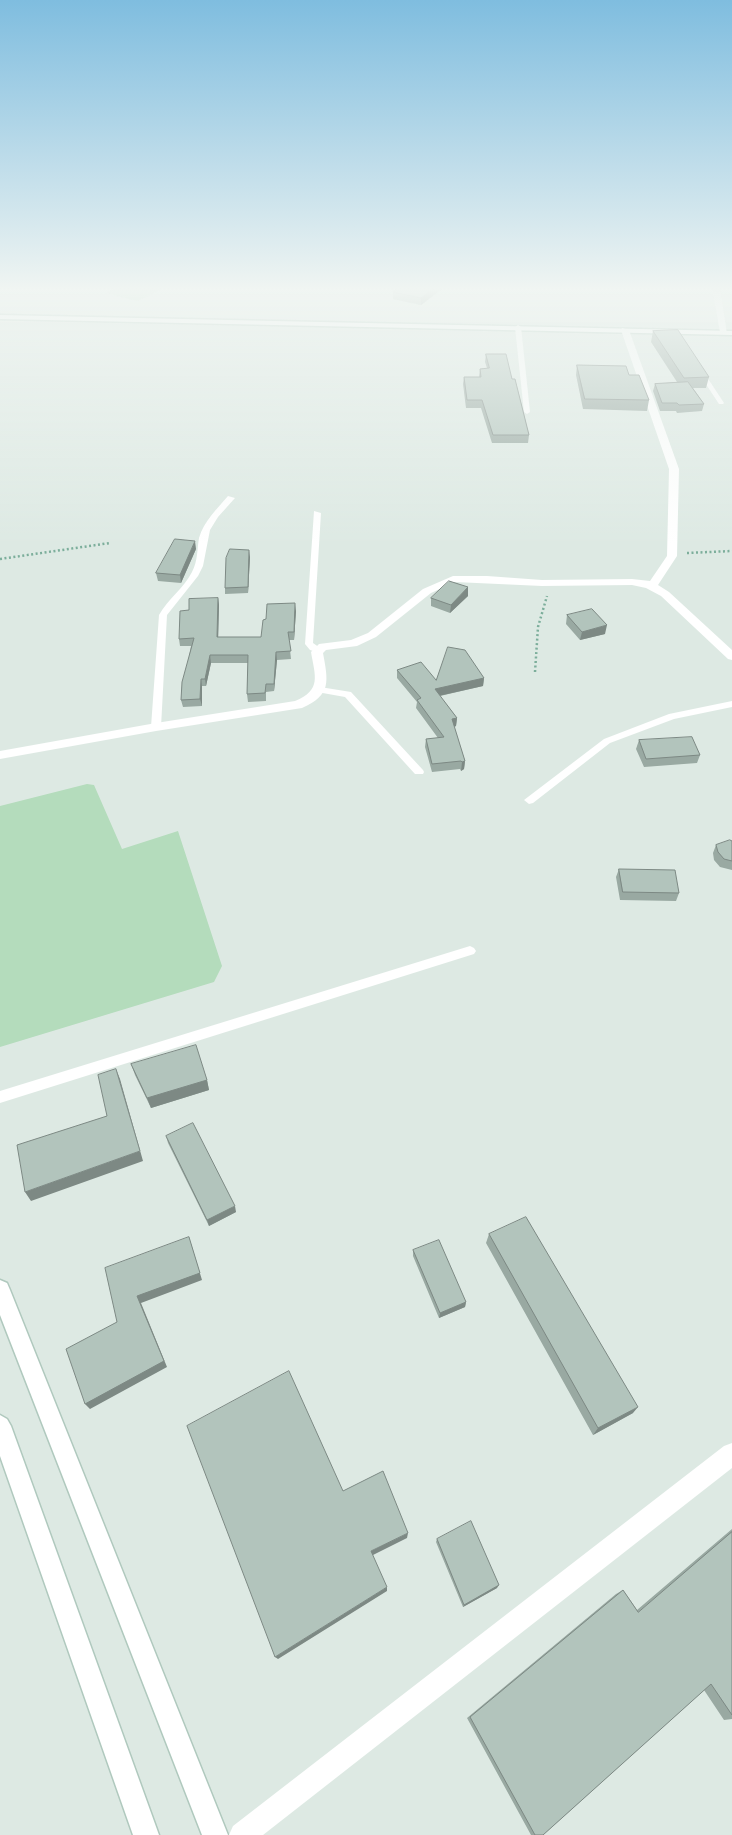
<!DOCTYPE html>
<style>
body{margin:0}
canvas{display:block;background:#dde9e3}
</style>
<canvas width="732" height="1835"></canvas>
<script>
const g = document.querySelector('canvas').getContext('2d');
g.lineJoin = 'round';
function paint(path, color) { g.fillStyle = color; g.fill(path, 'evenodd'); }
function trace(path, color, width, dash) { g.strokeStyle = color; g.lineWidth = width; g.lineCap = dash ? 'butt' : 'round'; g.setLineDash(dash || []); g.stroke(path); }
paint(new Path2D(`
 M116,288H164L137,301L106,293Z
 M87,784L94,785L122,849L178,831L222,966L214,982L0,1047V806Z`), '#b4dcbc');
const secondary = new Path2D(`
 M0,315L732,331V335L0,319Z
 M0,1280L7,1283L10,1290L228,1835H202L0,1315Z
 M0,1415L7,1419L11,1426L159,1835H133L0,1456Z`);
trace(secondary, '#b0c9be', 3);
trace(new Path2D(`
 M687,553L732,551
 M0,559L110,543
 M535,672L538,627L547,596`), '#7cae9b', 2.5, [2, 2.5]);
paint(new Path2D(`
 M518,325L521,327L530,412L527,414L524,412L515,327Z
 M697,368H701L724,403L723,404H719L696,369Z
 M228,496L235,498L218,517L210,530L203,566L198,576L167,615L161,727L156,730L153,729L151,727L159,615C168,599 184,588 192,572C198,561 197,549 199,538C204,521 217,509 228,496Z
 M314,511L321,513L313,643L323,650L319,653L310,650L305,644Z
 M320,687L351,692L423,770L424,772L423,774H415L345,697L317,692L315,690Z
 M732,701V707L674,719L610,743L533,803L529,804L524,800L604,739L669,714Z
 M470,946L474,948L476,951L474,954L0,1103V1091Z`), '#fff');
paint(new Path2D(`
 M712,288H720L727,334L720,332Z
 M622,328L629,330L679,469L677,556L658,585L669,592L732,650V660L728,659L661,596L646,588L632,585L542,586L455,582L431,593L376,637L357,646L326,650L323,653C328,681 332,695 302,708L156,731L0,759V751L156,723L295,701C322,690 315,676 311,652L319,644L351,640L368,633L423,589L453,576H487L542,580L632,579L650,581L667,556L669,469L621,330Z
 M732,1443V1468L263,1835H229L233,1826L724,1446Z`), '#fff');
paint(secondary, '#fff');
paint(new Path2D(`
 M399,288H443L421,305L393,299V292Z
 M653,331L709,377L706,388H693L704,404L702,411L677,413L676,411H660L653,391L655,384L677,382L651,342Z
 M486,354L512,379L529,435L528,443H492L481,408H466L463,384L464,377H479L480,369L487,368L485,362Z
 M577,365L629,375L649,400L647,411L583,409L576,375Z
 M196,549L181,583L158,581L156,573Z
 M250,557L248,593L225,594V588Z
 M468,596L450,613L431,606V598Z
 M218,598L219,605L218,637H261L266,619L296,611L294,640H289L291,659L277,660L274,691L266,692V701L248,702L247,694L248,663H211L206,686H202V706L183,707L181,700L191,646H180L179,639L189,610Z
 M567,615L605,634L580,640L566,624Z
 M397,670L436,680L484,678L483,686L440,696L457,718L456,726L454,727L465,761L464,769L461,771L460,769L432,772L425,747L426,739L438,738L416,708L417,702L397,678Z
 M639,740L700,755L697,763L644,767L636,749Z
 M732,841V870L720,867L714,860L713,853L716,845Z
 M619,869L679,893L676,901L620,900L616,877Z
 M131,1064L207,1080L209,1090L151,1108L135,1075Z
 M166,1136L236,1212L209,1226L168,1143Z
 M489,1234L633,1413L593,1435L486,1243Z
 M413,1250L466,1302L465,1307L439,1318L413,1256Z
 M732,1529V1719L724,1720L704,1690L543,1835H531L467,1718L616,1594L623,1590L637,1610Z
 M437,1539L497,1588L463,1607L436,1542Z`), '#99a9a2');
paint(new Path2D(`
 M434,288H443L421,305V298Z
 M195,541L196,549L181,583L180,575Z
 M249,550L250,557L248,593V587Z
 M468,587V596L450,613L451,605Z
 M218,598L219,605L218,644L217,637Z
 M295,603L296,611L294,640V632Z
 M607,625L605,634L580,640L582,632Z
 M276,652L277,660L274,691V684Z
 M210,655L211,663L206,686L205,679Z
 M484,678L483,686L434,697L435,689Z
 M201,679L202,686V706L200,699Z
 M457,718L456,726L451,728L452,719Z
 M465,761L464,769L461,771L462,762Z
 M116,1069L120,1079L143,1161L31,1201L25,1192L140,1151Z
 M207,1080L209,1090L151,1108L147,1098Z
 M235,1206L236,1212L209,1226L207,1220Z
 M189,1237L202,1280L141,1303L167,1367L90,1409L85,1404L137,1296Z
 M466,1302L465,1307L439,1318L440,1313Z
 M638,1407L633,1413L593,1435L598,1428Z
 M408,1533L407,1538L371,1556V1551Z
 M499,1585L497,1588L463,1607L464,1605Z
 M387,1587V1591L278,1659L275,1657Z`), '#7d8984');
const building = new Path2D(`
 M399,288H434L421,298L393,292Z
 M678,330L709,377L684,378L653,331Z
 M486,354H506L512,379H515L529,435H493L482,400H467L464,377H481L480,369L489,368Z
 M577,365L626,366L629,375H639L649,400L585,399Z
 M688,382L704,404L679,405L677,403H662L655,384Z
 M175,539L195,541L180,575L156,573Z
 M230,549L249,550L248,587L225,588L226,558Z
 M449,581L468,587L451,605L431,598Z
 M218,598L217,637H261L263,620L266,619L267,604L295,603L294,632H288L291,651L276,652L274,684H266L265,693L247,694L248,655H210L205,679H201L200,699L181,700L182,682L194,638L179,639L180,611L189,610V599Z
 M592,609L607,625L582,632L567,615Z
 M448,647L465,650L484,678L435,689L457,718L452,719L465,761L462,762L461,761L432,764L426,739L444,737L417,700L421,698L397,670L421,662L436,680Z
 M692,737L700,755L646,759L639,740Z
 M730,840L732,841V861L724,859L718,852L716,845Z
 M619,869L675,870L679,893L623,892Z
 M196,1045L207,1080L147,1098L131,1064Z
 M116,1069L140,1151L25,1192L17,1145L107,1116L98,1075Z
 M193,1123L235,1206L207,1220L166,1136Z
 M526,1217L638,1407L598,1428L489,1234Z
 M189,1237L200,1273L137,1296L164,1361L85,1404L66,1349L117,1322L105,1268Z
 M439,1240L466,1302L440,1313L413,1250Z
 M289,1371L343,1491L383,1471L408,1533L371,1551L387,1587L275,1657L187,1426Z
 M471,1521L499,1585L464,1605L437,1539Z
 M732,1532V1715L711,1684L543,1835H535L470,1717L623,1590L638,1612Z`);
paint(building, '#b2c4bc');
trace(building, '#7d8984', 1);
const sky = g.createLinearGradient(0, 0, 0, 545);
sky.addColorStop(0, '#7fbddf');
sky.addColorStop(0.53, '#f0f5f2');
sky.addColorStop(1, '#f0f5f200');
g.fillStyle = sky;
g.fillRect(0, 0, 732, 545);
</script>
